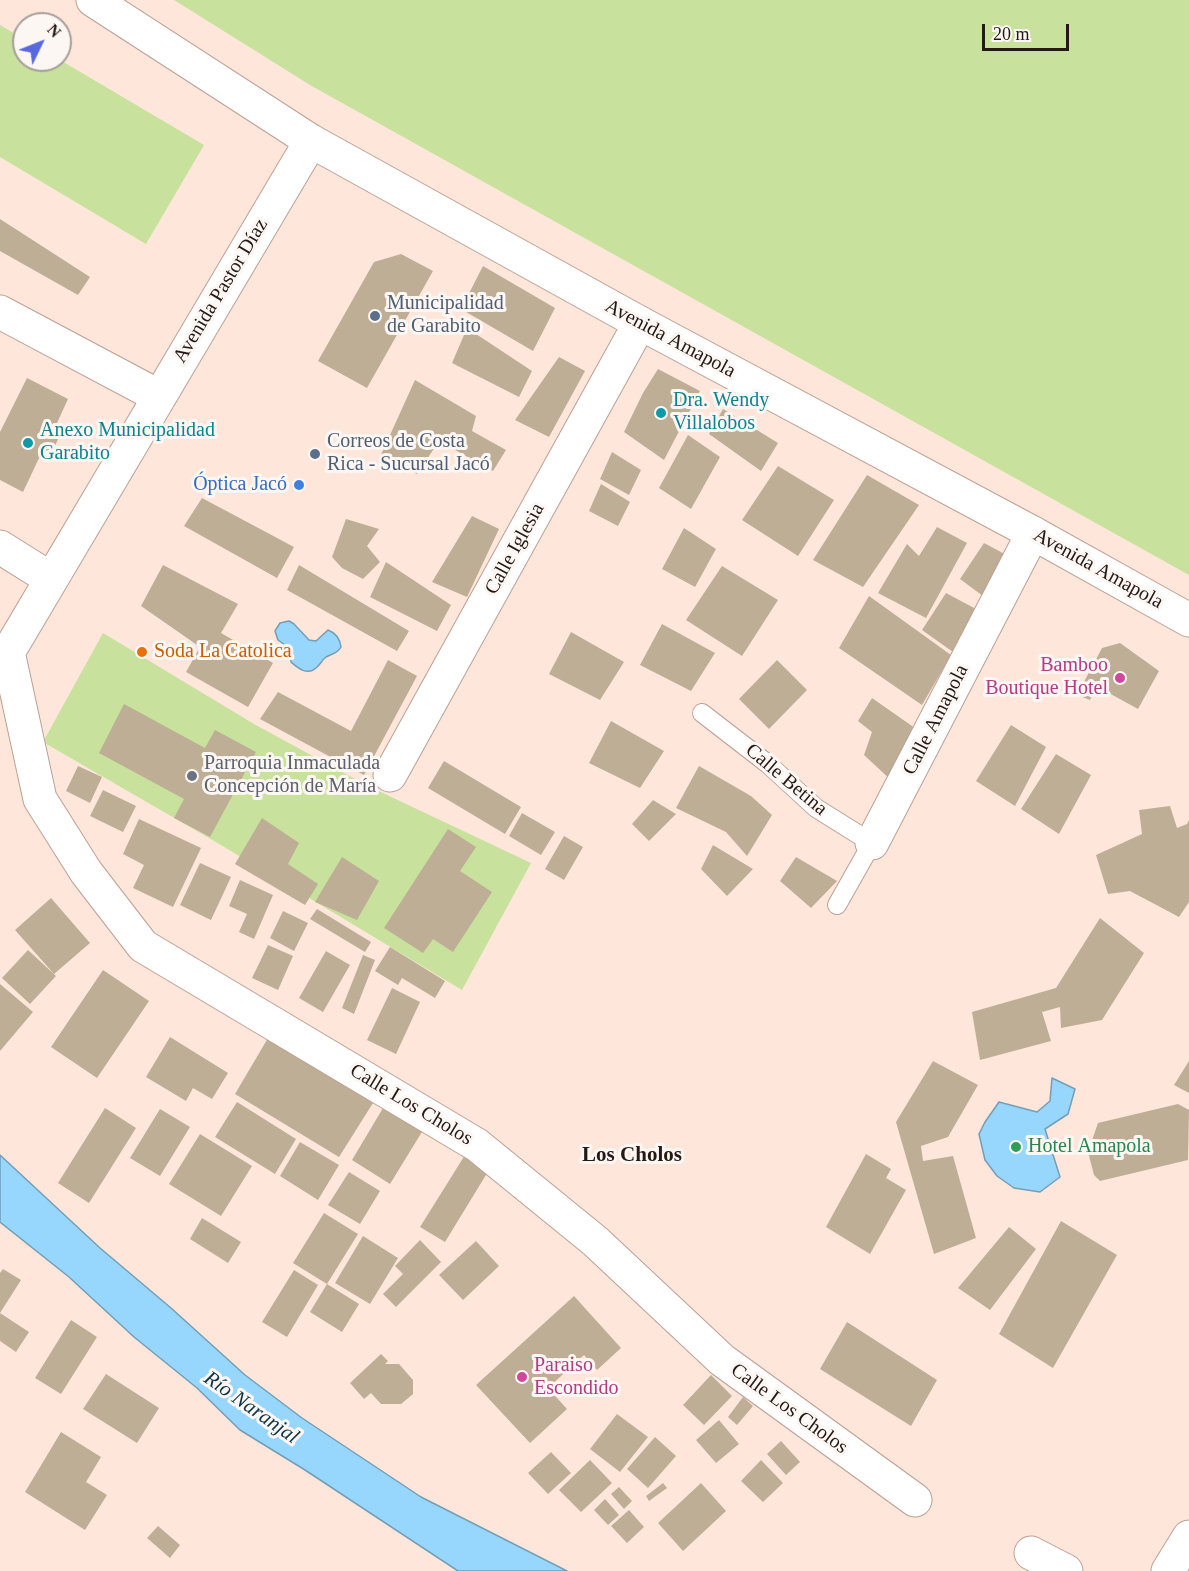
<!DOCTYPE html>
<meta charset="utf-8">
<style>
body{margin:0}
#map{position:relative;width:1189px;height:1571px;overflow:hidden;background:#fee6da;font-family:"Times New Roman",serif}
canvas{display:block}
.north{position:absolute;left:12px;top:12px;width:60px;height:60px;box-sizing:border-box;background:#fdf7f4;border:2px solid #a69e9a;border-radius:50%;rotate:47deg;font-size:16px;font-weight:700;line-height:24px;text-align:center;color:#241914}
.north::after{content:'';display:block;margin:auto;width:21px;height:27px;background:#5868df;clip-path:polygon(50% 0,100% 100%,50% 72%,0 100%)}
.scale{position:absolute;left:982px;top:24px;width:87px;height:27px;box-sizing:border-box;border:3px solid #241914;border-top:0;padding-left:8px;font-size:18px;line-height:21px;white-space:nowrap;color:#241914;-webkit-text-stroke:4px #fdf7f4;paint-order:stroke}
</style>
<div id="map">
<canvas width="1189" height="1571"></canvas>
<div class="north">N</div>
<div class="scale">20 m</div>
</div>
<script>
const g = document.querySelector('canvas').getContext('2d');
g.lineJoin = 'round';
function paint(path, color) { g.fillStyle = color; g.fill(path, 'evenodd'); }
function trace(path, color, width, dash) { g.strokeStyle = color; g.lineWidth = width; g.lineCap = dash ? 'butt' : 'round'; g.setLineDash(dash || []); g.stroke(path); }
function write(font, color, halo, rows, align = 'center') {
  g.font = font + ' "Times New Roman",serif'; g.lineWidth = 6; g.setLineDash([]); g.textBaseline = 'middle'; g.strokeStyle = halo; g.fillStyle = color; for (const [text, x, y, turn = 0] of rows) {
    g.save(); g.translate(x, y); g.rotate((+turn || 0) * Math.PI / 180); g.textAlign = isNaN(turn) ? turn : align; if (halo) g.strokeText(text, 0, 0); g.fillText(text, 0, 0); g.restore();
  }
}
paint(new Path2D(`
 M174,0H1189V575L310,85Z
 M0,25L24,39V60H60L204,145L146,244L0,157Z
 M103,633L254,724L366,785L531,863L462,990L221,845L43,742Z`), '#c8e19d');
const water = new Path2D(`
 M289,621L294,624L309,640L316,641L328,630C336,633 340,639 341,647C337,654 333,653 326,657C322,660 320,665 316,668C307,676 298,668 291,662L289,648L278,640L275,631L280,623Z
 M1052,1078L1075,1089L1068,1114L1045,1129L1060,1177L1040,1192L1014,1188L997,1176L985,1160L979,1134L985,1122L999,1102L1037,1112L1050,1101Z
 M0,1155L100,1248L171,1308L245,1375L302,1418L421,1497L567,1571H458L305,1470L240,1430L197,1388L134,1337L69,1277L0,1222Z`);
paint(water, '#97d7fd');
trace(water, '#749eb7', 1.5);
paint(new Path2D(`
 M0,219L90,277L78,295L0,251Z
 M401,254L433,271L367,388L318,361L374,262Z
 M483,266L555,308L533,351L461,309Z
 M467,328L532,371L519,397L452,363Z
 M559,357L585,371L549,437L515,420Z
 M658,369L700,391L664,460L624,432L643,393Z
 M27,378L68,399L57,423L64,427L49,458L41,454L23,492L0,480V432Z
 M415,380L476,416L472,431L506,450L493,471L439,441L417,474L380,457Z
 M723,409L778,443L761,471L709,434Z
 M688,435L720,457L691,509L659,488Z
 M612,452L641,470L629,495L600,479Z
 M778,466L834,500L798,556L742,520Z
 M867,475L919,505L863,587L813,560Z
 M601,484L630,502L618,526L589,511Z
 M202,498L294,547L277,578L184,526Z
 M472,516L499,529L467,597L432,582Z
 M346,519L379,529L367,546L380,562L363,579L342,568L332,557Z
 M937,527L967,543L926,618L878,593L907,544L919,556Z
 M684,528L716,549L695,587L662,569Z
 M984,543L1014,559L991,602L960,579Z
 M386,562L451,605L437,631L370,597Z
 M163,565L238,604L221,633L273,663L248,707L186,672L200,647L141,606Z
 M299,565L409,631L397,651L287,590Z
 M722,566L778,600L742,656L686,620Z
 M946,593L976,609L953,652L922,630Z
 M869,596L951,655L922,705L839,648Z
 M662,624L715,653L691,691L640,665Z
 M571,632L624,662L600,700L549,674Z
 M1120,643L1159,671L1138,709L1096,686L1090,700L1077,695L1102,648Z
 M388,660L417,676L364,775L260,719L278,692L351,731Z
 M777,660L807,690L769,729L739,699Z
 M872,698L922,733L893,782L864,755L872,732L858,721Z
 M124,704L205,748L215,730L256,752L210,837L174,818L184,799L99,753Z
 M611,721L664,751L640,788L589,763Z
 M1011,725L1046,747L1015,806L976,781Z
 M1056,754L1091,775L1059,834L1021,809Z
 M444,761L521,807L505,834L428,788Z
 M78,766L102,777L90,803L66,791Z
 M699,766L751,796L772,815L747,856L726,832L676,808Z
 M103,790L136,806L123,832L90,816Z
 M653,800L676,814L649,841L632,824Z
 M1170,806L1177,828L1187,824L1189,820V902L1179,917L1130,891L1108,894L1096,855L1142,834L1139,810Z
 M522,813L555,832L541,855L509,836Z
 M262,818L299,843L288,864L318,884L305,905L235,864Z
 M139,819L201,848L173,907L133,888L144,865L123,854Z
 M448,829L476,847L460,871L492,892L453,952L433,939L423,953L384,928Z
 M564,836L583,847L564,880L545,869Z
 M713,845L753,869L727,896L701,869Z
 M342,857L379,881L357,920L315,902Z
 M796,857L837,881L811,908L780,881Z
 M200,863L231,877L211,920L180,905Z
 M240,880L273,895L254,939L239,932L247,914L229,906Z
 M51,898L90,943L54,974L15,930Z
 M317,909L371,942L365,952L310,919Z
 M283,911L308,923L294,951L270,938Z
 M1100,918L1144,953L1102,1020L1061,1028L1060,1007L1042,1012L1051,1041L980,1060L972,1012L1056,988Z
 M268,945L293,956L278,990L252,978Z
 M390,947L445,981L435,998L402,978L398,985L375,971Z
 M28,950L56,976L30,1004L2,978Z
 M326,951L350,965L323,1012L299,998Z
 M363,955L375,960L354,1014L342,1008Z
 M103,970L149,1001L97,1078L51,1047Z
 M0,984L33,1012L0,1051Z
 M392,988L420,1002L396,1054L367,1040Z
 M170,1037L228,1073L212,1099L193,1088L186,1101L146,1077Z
 M268,1038L373,1103L339,1157L235,1094Z
 M933,1061L978,1085L948,1137L921,1146L923,1161L953,1156L976,1238L934,1254L896,1122Z
 M1189,1061V1093L1174,1085Z
 M237,1102L296,1139L275,1174L215,1137Z
 M386,1103L425,1127L390,1184L352,1160Z
 M1178,1104L1189,1110L1188,1160L1100,1181L1094,1175L1088,1152L1098,1123Z
 M105,1108L136,1128L89,1203L58,1183Z
 M160,1109L190,1127L160,1176L130,1158Z
 M200,1134L252,1166L221,1216L169,1184Z
 M300,1142L339,1165L318,1200L280,1176Z
 M866,1154L891,1169L886,1178L906,1190L870,1254L826,1227Z
 M465,1155L489,1170L445,1242L420,1227Z
 M349,1172L380,1191L360,1224L328,1205Z
 M324,1213L358,1234L327,1284L359,1304L342,1332L310,1312L327,1284L293,1263Z
 M202,1218L241,1242L228,1263L190,1239Z
 M1061,1221L1117,1255L1053,1368L999,1334Z
 M1009,1227L1036,1249L990,1310L958,1288Z
 M363,1236L398,1258L370,1304L335,1283Z
 M420,1240L441,1262L396,1307L383,1294L403,1274L395,1266Z
 M476,1241L499,1266L463,1300L439,1275Z
 M3,1269L21,1280L0,1313V1273Z
 M294,1270L318,1285L287,1337L262,1322Z
 M574,1296L621,1348L597,1370L584,1355L548,1388L567,1409L530,1443L476,1385Z
 M0,1313L29,1332L16,1352L0,1341Z
 M71,1320L97,1337L61,1394L35,1378Z
 M847,1322L937,1380L911,1426L820,1369Z
 M381,1354L388,1361L385,1364H399L413,1380V1394L401,1404H381L371,1393L364,1399L350,1383Z
 M106,1374L159,1408L137,1443L83,1409Z
 M711,1375L732,1396L704,1425L683,1405Z
 M743,1397L753,1406L737,1425L728,1417Z
 M617,1414L648,1437L620,1472L590,1449Z
 M719,1420L739,1444L716,1463L696,1440Z
 M61,1432L101,1457L86,1482L107,1495L85,1530L25,1492Z
 M655,1437L676,1456L648,1488L627,1469Z
 M781,1441L800,1462L786,1475L767,1454Z
 M551,1452L571,1473L548,1494L528,1473Z
 M590,1460L612,1483L581,1512L559,1490Z
 M761,1460L783,1483L763,1502L741,1481Z
 M663,1483L667,1488L649,1501L646,1496Z
 M701,1483L726,1511L683,1551L658,1523Z
 M619,1487L632,1501L624,1509L611,1494Z
 M605,1499L619,1515L608,1525L594,1510Z
 M629,1510L644,1527L627,1543L611,1526Z
 M158,1526L180,1545L170,1558L147,1538Z`), '#bfae96');
const service = new Path2D(`
 M702,713L768,764L816,808L872,843L837,905`);
const minor = new Path2D(`
 M0,312L158,396
 M0,547L51,579
 M8,652L40,799L86,872L143,946L477,1145L595,1241L722,1360L915,1500
 M0,666L311,141
 M390,775L640,323
 M872,843L1033,533
 M1031,1553L1066,1571
 M1168,1571L1189,1537`);
const tertiary = new Path2D(`
 M93,0L311,141L640,323L1033,533L1189,620`);
trace(service, '#bda093', 20);
trace(minor, '#bda093', 35);
trace(tertiary, '#bda093', 35);
trace(service, '#fff', 18);
trace(minor, '#fff', 33);
trace(tertiary, '#fff', 33);
for (const [x, y, r, color] of [
 [375,316,6,"#5c6f8a"],
 [661,413,6,"#0f9aa8"],
 [28,443,6,"#0f9aa8"],
 [315,454,6,"#5c6f8a"],
 [299,485,6,"#3f7fe0"],
 [142,652,6,"#e8710a"],
 [1120,678,6,"#d1479c"],
 [192,776,6,"#6b7280"],
 [1016,1147,6,"#2e9e5b"],
 [522,1377,6,"#d1479c"]
]) { const dot = new Path2D(); dot.arc(x, y, r, 0, 2 * Math.PI); g.fillStyle = color; g.fill(dot); trace(dot, '#fdf7f4', 2); }
write('20px', '#241914', '#fdf7f4', [
 ["Avenida Pastor Díaz",221,291,-59],
 ["Avenida Amapola",670,339,28],
 ["Calle Iglesia",515,549,-61],
 ["Avenida Amapola",1098,569,29],
 ["Calle Amapola",936,720,-63],
 ["Calle Betina",786,780,40],
 ["Calle Los Cholos",411,1105,31],
 ["Calle Los Cholos",789,1409,36]
]);
write('20px', '#4e5e75', '#fdf7f4', [
 ["Municipalidad",387,304],
 ["de Garabito",387,327],
 ["Correos de Costa",327,442],
 ["Rica - Sucursal Jacó",327,465]
], 'left');
write('20px', '#0d838f', '#fdf7f4', [
 ["Dra. Wendy",673,401],
 ["Villalobos",673,424],
 ["Anexo Municipalidad",40,431],
 ["Garabito",40,454]
], 'left');
write('20px', '#366cbe', '#fdf7f4', [
 ["Óptica Jacó",287,485]
], 'right');
write('20px', '#c56008', '#fdf7f4', [
 ["Soda La Catolica",154,652]
], 'left');
write('20px', '#b23c85', '#fdf7f4', [
 ["Bamboo",1108,666],
 ["Boutique Hotel",1108,689],
 ["Paraiso",534,1366,"left"],
 ["Escondido",534,1389,"left"]
], 'right');
write('20px', '#5b616d', '#fdf7f4', [
 ["Parroquia Inmaculada",204,764],
 ["Concepción de María",204,787]
], 'left');
write('20px', '#27864d', '#fdf7f4', [
 ["Hotel Amapola",1028,1147]
], 'left');
write('bold 21px', '#241914', '#fdf7f4', [
 ["Los Cholos",632,1156]
]);
write('italic 21px', '#0f3548', '#fdf7f4', [
 ["Río Naranjal",251,1408,35]
]);
</script>
